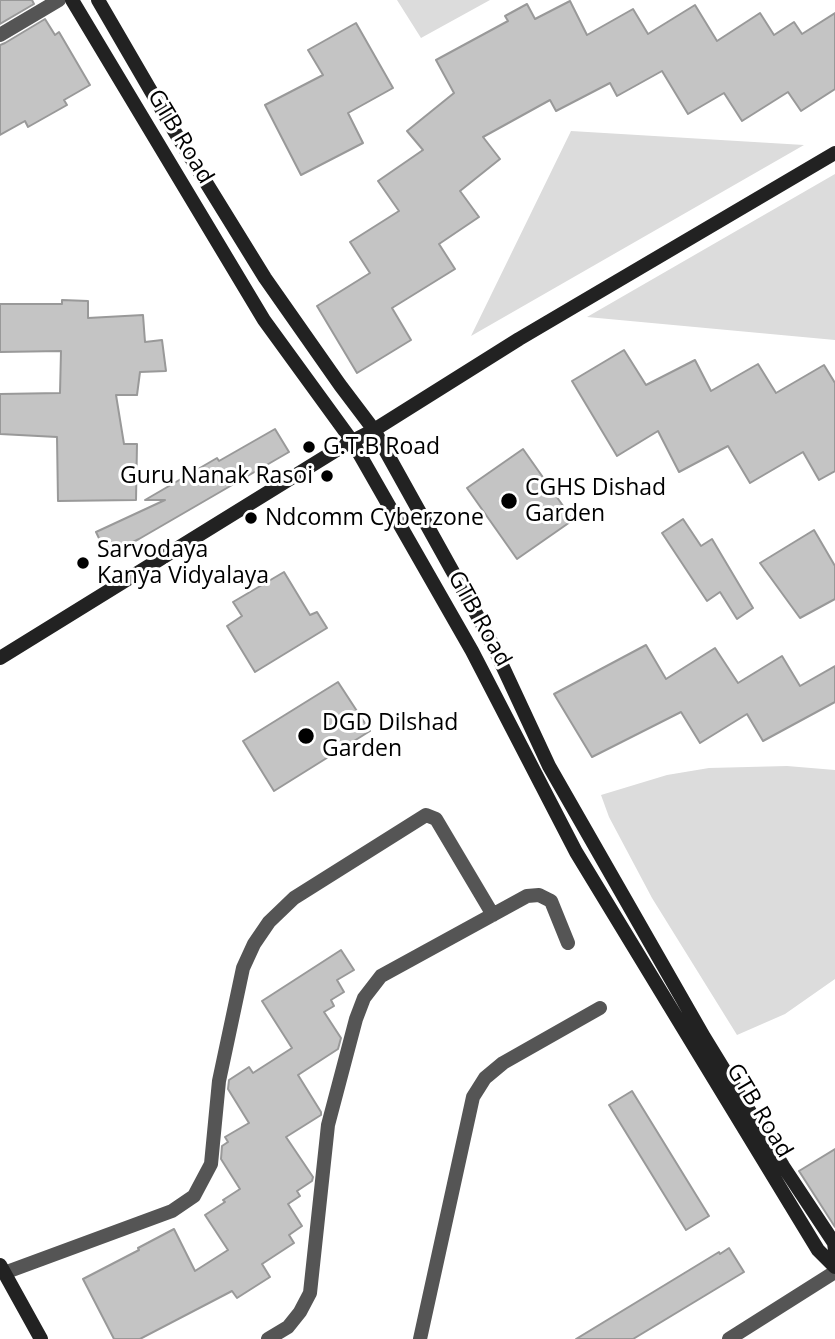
<!DOCTYPE html>
<style>
body{margin:0}
canvas{display:block;background:#fff}
</style>
<canvas width="835" height="1339"></canvas>
<script>
const g = document.querySelector('canvas').getContext('2d');
g.lineJoin = 'round';
function paint(path, color) { g.fillStyle = color; g.fill(path, 'evenodd'); }
function trace(path, color, width, dash) { g.strokeStyle = color; g.lineWidth = width; g.lineCap = dash ? 'butt' : 'round'; g.setLineDash(dash || []); g.stroke(path); }
function write(font, color, halo, rows, align = 'center') {
  g.font = font + ' "Open Sans",sans-serif'; g.lineWidth = 6; g.setLineDash([]); g.textBaseline = 'middle'; g.strokeStyle = halo; g.fillStyle = color; for (const [text, x, y, turn = 0] of rows) {
    g.save(); g.translate(x, y); g.rotate((+turn || 0) * Math.PI / 180); g.textAlign = isNaN(turn) ? turn : align; if (halo) g.strokeText(text, 0, 0); g.fillText(text, 0, 0); g.restore();
  }
}
paint(new Path2D(`
 M397,0H490L421,38Z
 M571,131L804,145L471,336Z
 M835,174V340L587,317Z
 M787,766L835,770V979L785,1014L737,1035L652,898L609,817L601,795L667,775L709,768Z`), '#dcdcdc');
const building = new Path2D(`
 M0,0H32L34,4L0,24Z
 M570,1L587,35L633,9L648,34L695,5L717,41L760,13L774,35L794,22L802,34L835,13V89L801,111L788,92L742,121L724,93L688,114L662,71L617,96L610,83L556,111L550,100L483,137L500,159L460,191L479,217L439,244L455,269L392,308L411,340L357,373L317,306L370,273L350,242L399,211L378,181L423,150L407,131L454,93L436,60L508,21L505,16L527,4L535,19Z
 M45,19L55,35L59,32L90,85L64,100L67,105L28,127L25,121L0,135V45L5,43Z
 M356,23L393,88L348,113L363,143L301,175L265,105L323,75L308,50Z
 M62,300L88,301V318L143,315L145,342L162,340L166,371L140,372L137,395H116L124,444H137L136,500L58,501L57,437L0,434V394L60,393L61,351L0,352V304H62Z
 M624,350L646,385L695,360L711,391L758,364L776,393L824,365L835,383V471L819,480L803,452L750,483L728,446L679,472L658,431L617,456L572,381Z
 M275,429L289,452L139,539L107,555L96,532L165,500H145L217,458L219,461Z
 M523,449L573,520L517,559L467,488Z
 M683,519L701,546L712,539L753,608L737,619L720,592L707,601L662,533Z
 M814,530L835,566V599L800,618L760,563Z
 M284,572L310,615L317,612L327,628L255,672L227,626L242,616L233,602Z
 M646,645L666,679L715,648L738,683L782,656L800,686L835,666V702L763,741L747,714L700,743L681,712L592,757L554,694Z
 M338,682L370,731L274,791L243,741Z
 M341,950L354,970L337,980L344,992L331,1000L334,1006L324,1012L341,1038L338,1049L298,1075L321,1112V1115L286,1137L313,1177L312,1181L297,1191L300,1196L288,1204L302,1226L289,1235L294,1243L262,1264L270,1277L237,1298L232,1291L140,1339H114L83,1279L139,1250L138,1248L174,1229L195,1271L228,1250L205,1215L225,1202L223,1200L240,1189L221,1159L222,1146L228,1142L225,1137L249,1123L228,1089L229,1080L249,1067L253,1073L292,1048L262,1001Z
 M632,1091L709,1216L686,1230L609,1105Z
 M835,1149V1227L799,1171Z
 M729,1248L744,1272L633,1339H576L719,1252L720,1254Z`);
paint(building, '#c4c4c4');
trace(building, '#999', 2);
trace(new Path2D(`
 M0,35L59,0
 M4,1273L172,1211L194,1196L211,1164L219,1081L243,968L254,944L269,922L294,898L426,815L436,819L493,915
 M268,1339L288,1327L300,1312L310,1293L328,1125L356,1019L364,998L381,976L527,896L539,895L551,901L568,943
 M420,1339L473,1097L485,1078L503,1063L600,1008
 M729,1339L835,1272`), '#555', 14);
trace(new Path2D(`
 M72,0L264,320L352,441L472,651L576,852L818,1250L835,1267
 M98,0L173,129L265,278L340,385L374,430L488,635L549,766L704,1037L783,1166L834,1243L835,1250
 M0,658L343,446L374,430L519,339L835,153
 M0,1265L41,1339`), '#222', 14);
for (const [x, y, r, color] of [
 [309,447,7,"#000"],
 [327,476,7,"#000"],
 [509,501,9,"#000"],
 [251,518,7,"#000"],
 [83,563,7,"#000"],
 [306,736,9,"#000"]
]) { const dot = new Path2D(); dot.arc(x, y, r, 0, 2 * Math.PI); g.fillStyle = color; g.fill(dot); trace(dot, '#fff', 2.5); }
write('23px', '#000', '#fff', [
 ["GTB Road",180,137,59],
 ["GTB Road",479,619,61],
 ["GTB Road",759,1111,59]
]);
write('23px', '#000', '#fff', [
 ["G.T.B Road",323,447],
 ["Guru Nanak Rasoi",313,476,"right"],
 ["CGHS Dishad",525,488],
 ["Garden",525,514],
 ["Ndcomm Cyberzone",265,518],
 ["Sarvodaya",97,550],
 ["Kanya Vidyalaya",97,576],
 ["DGD Dilshad",322,723],
 ["Garden",322,749]
], 'left');
</script>
